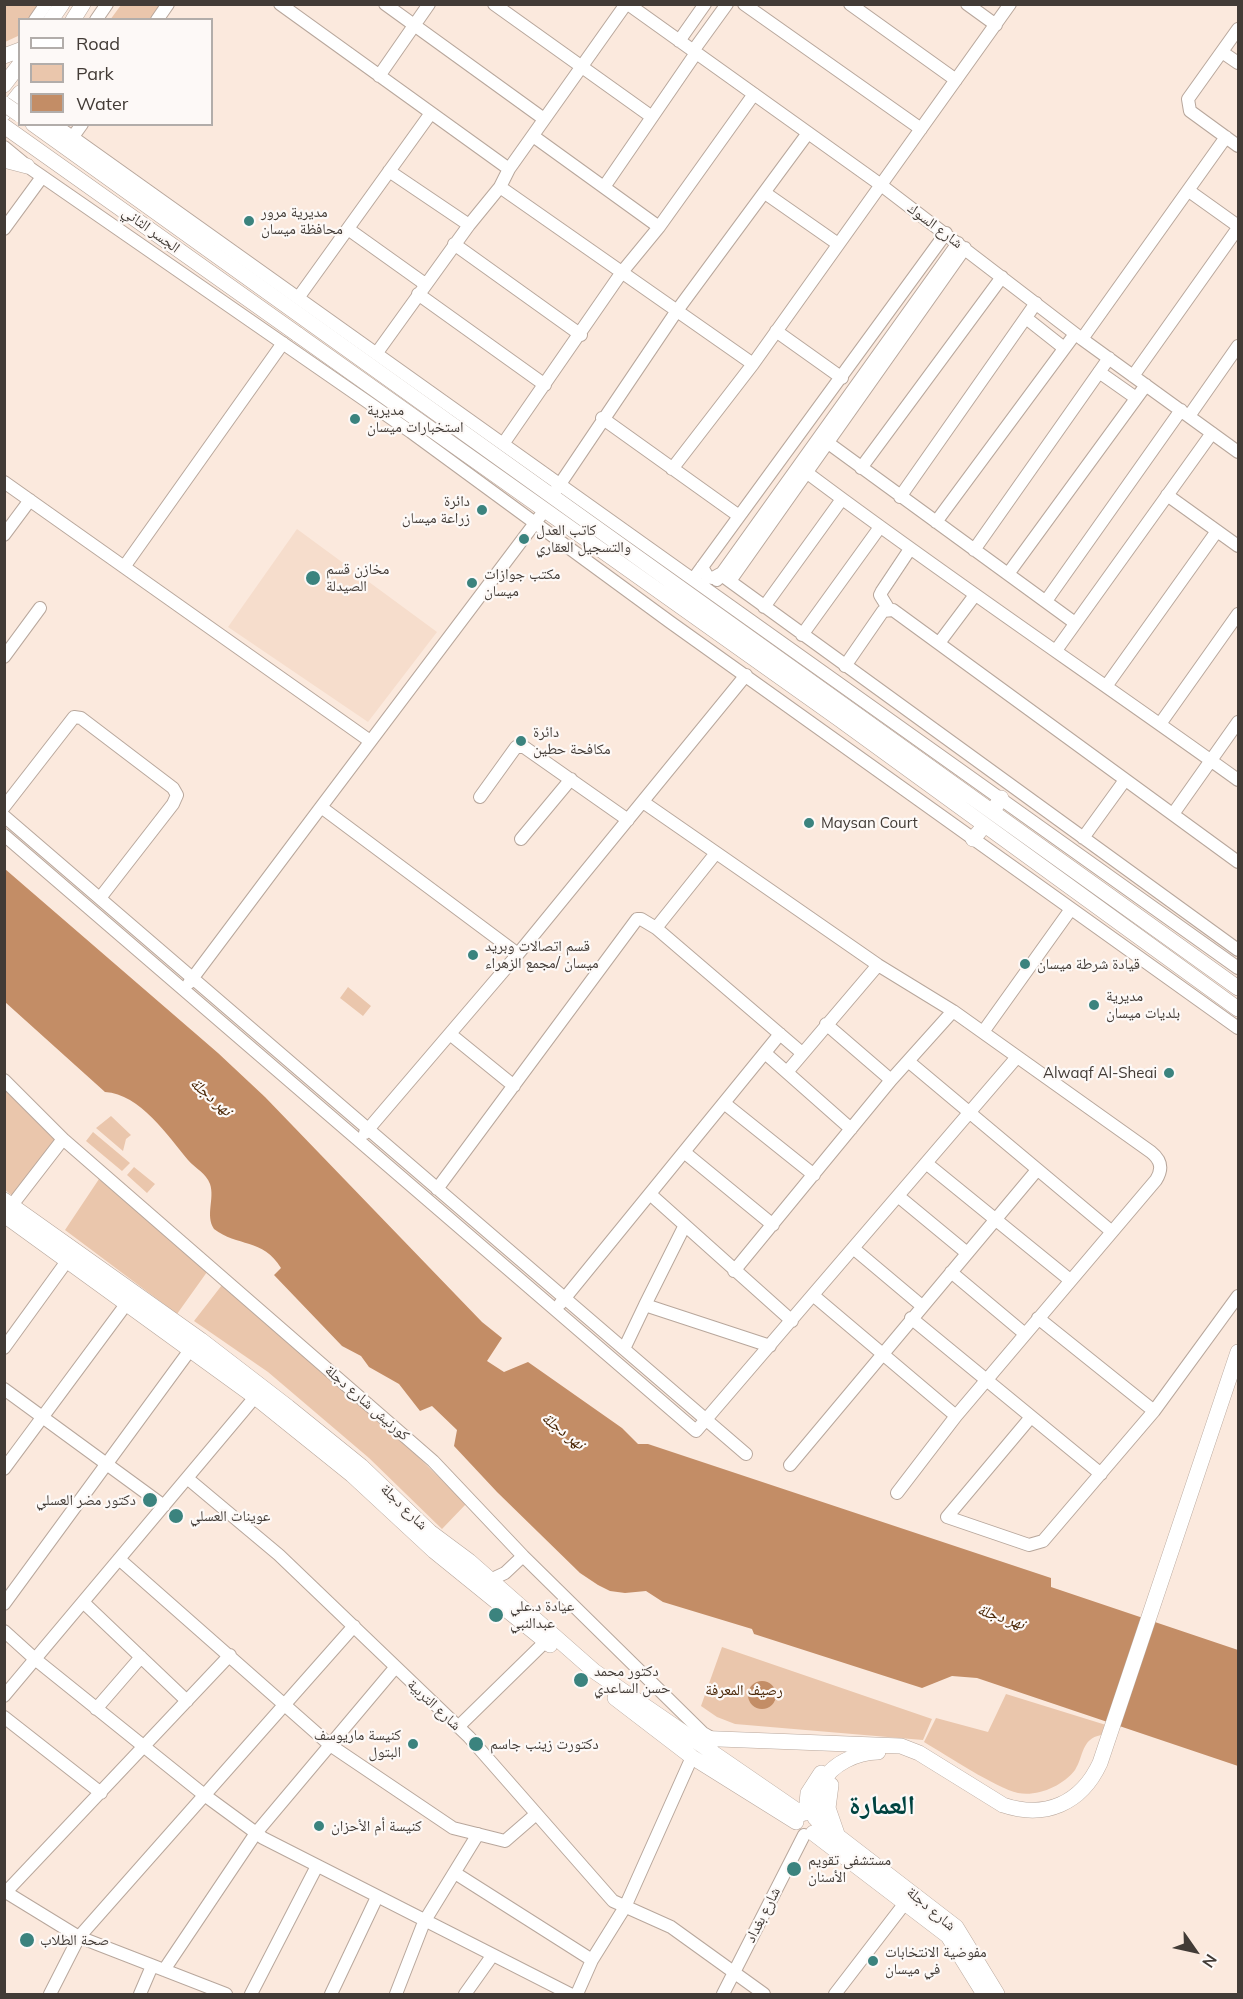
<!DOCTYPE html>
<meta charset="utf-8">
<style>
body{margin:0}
#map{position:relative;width:1243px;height:1999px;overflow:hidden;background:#fbe9dd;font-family:Mulish,sans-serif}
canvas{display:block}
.frame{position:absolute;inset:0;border:6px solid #423b36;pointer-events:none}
.legend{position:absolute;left:18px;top:18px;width:195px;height:108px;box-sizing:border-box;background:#fdf9f7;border:2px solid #b2adaa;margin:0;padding:8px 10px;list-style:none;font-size:18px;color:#423b36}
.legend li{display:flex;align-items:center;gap:12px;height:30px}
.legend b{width:30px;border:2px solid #b2adaa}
.north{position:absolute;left:1165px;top:1921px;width:60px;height:60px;-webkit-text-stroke:4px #fdf9f7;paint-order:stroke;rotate:124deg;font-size:16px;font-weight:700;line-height:24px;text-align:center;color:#423b36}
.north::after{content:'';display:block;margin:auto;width:21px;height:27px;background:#423b36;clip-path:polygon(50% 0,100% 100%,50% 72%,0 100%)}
</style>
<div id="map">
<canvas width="1243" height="1999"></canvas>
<div class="frame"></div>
<ul class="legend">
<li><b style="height:8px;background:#fff"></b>Road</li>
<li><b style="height:16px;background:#eac6ac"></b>Park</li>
<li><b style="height:16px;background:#c38d66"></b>Water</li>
</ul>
<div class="north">N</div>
</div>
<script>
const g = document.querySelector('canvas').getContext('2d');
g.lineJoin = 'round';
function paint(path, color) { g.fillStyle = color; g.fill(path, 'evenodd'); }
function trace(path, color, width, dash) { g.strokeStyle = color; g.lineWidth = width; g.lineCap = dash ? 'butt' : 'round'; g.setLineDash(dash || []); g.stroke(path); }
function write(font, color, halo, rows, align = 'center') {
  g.font = font + ' Mulish,"Noto Naskh Arabic",sans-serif'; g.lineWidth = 4.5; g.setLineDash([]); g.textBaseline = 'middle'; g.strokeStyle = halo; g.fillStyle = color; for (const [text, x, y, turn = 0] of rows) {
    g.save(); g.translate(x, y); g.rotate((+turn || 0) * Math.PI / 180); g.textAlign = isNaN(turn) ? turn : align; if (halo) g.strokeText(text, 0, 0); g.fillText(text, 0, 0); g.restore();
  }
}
paint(new Path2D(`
 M297,529L437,632L368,722L228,627Z`), '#f6ddcc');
paint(new Path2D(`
 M5,5H42L30,19L20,20L18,36L5,42Z
 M121,5H165L154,19L110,20Z
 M348,987L371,1006L363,1016L340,998Z
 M4,1089L55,1139L14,1197L5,1190Z
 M111,1116L131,1135L126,1139L123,1151L96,1128Z
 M93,1132L130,1163L122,1171L86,1141Z
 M134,1167L155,1184L147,1193L127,1175Z
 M99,1179L207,1272L177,1314L65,1230Z
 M222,1285L397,1436L466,1504L442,1529L369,1458L268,1372L194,1321Z
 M722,1647L932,1719L923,1740L735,1724L717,1717L701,1706Z
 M1006,1694L1106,1725L1101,1735C1081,1739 1084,1756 1075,1770C1063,1786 1037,1797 1018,1793C996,1788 946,1755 924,1742L936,1718L988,1732Z`), '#eac6ac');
paint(new Path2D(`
 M5,869L218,1053L265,1097L482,1322L502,1338L487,1361L504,1372L528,1362L622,1428L638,1444H648L1051,1578V1587L1238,1650V1766L977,1678L952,1676L922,1688L754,1634L752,1629L663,1602L646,1591L625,1593L610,1591L598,1585L580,1573L497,1492L454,1446L457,1430L432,1406L420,1411L399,1384L369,1367L361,1356L342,1346L274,1275L281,1268C263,1238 237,1247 214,1229C205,1215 215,1199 210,1184C206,1173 196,1169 188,1160C168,1136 140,1094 105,1092L5,1002Z
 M748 1695a14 14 0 1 1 28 0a14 14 0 1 1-28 0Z`), '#c38d66');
const minor = new Path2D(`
 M280,4L509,169
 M385,4L544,119
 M494,4L652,117
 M628,4L881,185L1082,339L1238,452
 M744,4L921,129
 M850,4L956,80
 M967,4L996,25
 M35,20L46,4
 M96,20L107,4
 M157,20L168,4
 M1238,29L1188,99L1190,111L1238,146
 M679,41L705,4
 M693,51L727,4
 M1222,52L1238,63
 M379,76L429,4
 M54,124L1238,968
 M533,136L659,227
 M72,138L82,124
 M4,147L27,166L411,432L670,622L1238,1028
 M389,171L469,225
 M500,187L753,364
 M604,187L696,53
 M1189,191L1238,226
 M765,193L838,244
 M4,229L42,177
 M348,229L425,284
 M454,244L581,335
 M418,294L545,385
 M298,298L431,113
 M1026,318L1064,348
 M776,331L842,378
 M1082,339L1226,137
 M376,354L469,225L500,187L509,169L626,4
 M1099,372L1136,398
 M1133,376L1238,228
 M1189,416L1238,346
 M602,418L739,516
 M820,437L1075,623
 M503,444L622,272L659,227L754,94
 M861,468L1002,277
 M672,469L753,364L1010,4
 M806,472C947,578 1095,677 1238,780
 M4,482L370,741
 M556,490L676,312L808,133
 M1167,495L1238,546
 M900,497L1036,303
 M936,522L1075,334
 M4,535L30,500
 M974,550L1109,358
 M124,567L283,343
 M702,567L708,577L713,578L720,574L1238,950
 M697,574L946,233
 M1008,574L1146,385
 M717,580L958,243
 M730,581L965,248
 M1046,601L1181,410
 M764,607L842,499
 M888,608L880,595L882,591L910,549
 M802,635L880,527
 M939,643L975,595
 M1057,649L1212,433
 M4,657L40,608
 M845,666L883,611L893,610L1238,862
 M1107,685L1217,531
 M1160,724L1238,614
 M480,797L516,747H524L628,820
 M643,802L878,965L953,1011L1151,1152C1161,1160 1163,1169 1156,1180L956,1416L897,1493
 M4,807L74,717L81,718L173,788L177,795L173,804L100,898
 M321,807L541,515
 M1173,814L1238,722
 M4,816L746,1454
 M4,835L696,1431L1017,1057
 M1083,838L1125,780
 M521,839L571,779
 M656,928L716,853
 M189,983L321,807L518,954
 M826,1024L891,1080
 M983,1032L1071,909
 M450,1034L514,1086
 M765,1053L851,1129
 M908,1061L1111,1231
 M787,1072L878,965
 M4,1080L63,1139L433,1461L523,1556L703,1733L715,1740
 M724,1103L814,1175
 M365,1133L518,954L746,675
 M684,1152L773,1225
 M926,1163L1070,1280
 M437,1189L637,919H641L656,928L802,1053
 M650,1194L792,1321
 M898,1196L967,1253
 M12,1205L63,1139
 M853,1248L922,1306
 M734,1271L891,1080L953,1011
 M951,1272L1025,1334
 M814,1296L956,1416
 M560,1304L780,1034
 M645,1305L685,1225
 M911,1318L1101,1474
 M1038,1318L1154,1411
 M4,1348L67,1261
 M624,1349L645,1305L770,1346
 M4,1389L164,1506
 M1031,1417L947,1517L1029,1545L1043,1541L1154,1411L1238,1296
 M790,1465L1037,1170
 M4,1469L127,1303
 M187,1478L279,1555L469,1737L613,1901L671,1927L764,1994
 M119,1559L330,1745L453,1828L505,1841L535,1815
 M490,1580L505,1573L523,1556
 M83,1602L187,1701
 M4,1604L190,1350
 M4,1631L35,1659L203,1794L263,1838L570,1994
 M4,1696L255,1397
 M96,1709L141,1657
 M4,1717L101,1793
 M458,1727L546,1641
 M455,1873L592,1960
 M4,1891L79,1937L226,1994
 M6,1892L230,1655
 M164,1970L256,1833L394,1669
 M50,1994L79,1937L354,1626
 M140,1994L152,1966
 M251,1994L317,1866
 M331,1994L377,1897
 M396,1994L424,1922L478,1834
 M465,1994L492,1956
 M577,1994L592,1960L625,1907L692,1757
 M723,1994L804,1835
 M835,1994L905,1903`);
const major = new Path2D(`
 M51,20L62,4
 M73,20L83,4
 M4,56L20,50
 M4,85L20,64
 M4,113L20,93
 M33,124L1238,988
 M56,124L57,127
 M4,160L27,166
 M297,334L839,719L1238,1009
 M993,811L1001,798
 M973,839L984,826
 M4,1200L201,1340L288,1407L361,1466L430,1532L469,1561L594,1671L802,1814
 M4,1215L255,1397L352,1475L434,1551L550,1645
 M615,1698L692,1757L796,1822
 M693,1738L901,1746L919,1753L1003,1805C1045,1819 1081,1804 1100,1763L1238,1352
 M831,1785L828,1808L837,1834
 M806,1813L808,1793L821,1773
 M815,1818C817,1807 818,1795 822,1784C830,1764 858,1752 878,1752
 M817,1820L956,1927L997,1994
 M813,1833L948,1936L984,1994`);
trace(minor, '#b8a79c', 14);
trace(major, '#b8a79c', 16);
trace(minor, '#fff', 12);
trace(major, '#fff', 15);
const majorBridge = new Path2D(`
 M4,104L20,115
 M4,126L297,334`);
trace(majorBridge, '#b8a79c', 16, []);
trace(majorBridge, '#fff', 15);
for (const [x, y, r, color] of [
 [249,221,6,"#3b837e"],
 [355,419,6,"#3b837e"],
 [482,510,6,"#3b837e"],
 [524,539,6,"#3b837e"],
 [313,578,8,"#3b837e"],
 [472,583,6,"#3b837e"],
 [521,741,6,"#3b837e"],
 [809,823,6,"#3b837e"],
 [473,955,6,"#3b837e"],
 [1025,964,6,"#3b837e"],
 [1094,1005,6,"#3b837e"],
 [1169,1073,6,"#3b837e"],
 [150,1500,8,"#3b837e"],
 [176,1516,8,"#3b837e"],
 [496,1615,8,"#3b837e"],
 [581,1680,8,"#3b837e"],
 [413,1744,6,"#3b837e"],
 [476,1744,8,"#3b837e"],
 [319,1826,6,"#3b837e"],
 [794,1869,8,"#3b837e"],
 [27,1940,8,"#3b837e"],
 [873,1961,6,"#3b837e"]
]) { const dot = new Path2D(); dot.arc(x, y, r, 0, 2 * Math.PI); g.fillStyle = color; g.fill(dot); trace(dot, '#fdf9f7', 2); }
write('15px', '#423b36', '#fdf9f7', [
 ["مديرية مرور",261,212],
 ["محافظة ميسان",261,229],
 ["مديرية",367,410],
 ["استخبارات ميسان",367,427],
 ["دائرة",470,501,"right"],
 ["زراعة ميسان",470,518,"right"],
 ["كاتب العدل",536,530],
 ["والتسجيل العقاري",536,547],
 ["مخازن قسم",326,569],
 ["الصيدلة",326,586],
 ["مكتب جوازات",484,574],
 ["ميسان",484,591],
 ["دائرة",533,732],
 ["مكافحة حطين",533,749],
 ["Maysan Court",821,823],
 ["قسم اتصالات وبريد",485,946],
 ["ميسان /مجمع الزهراء",485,963],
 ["قيادة شرطة ميسان",1037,964],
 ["مديرية",1106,996],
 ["بلديات ميسان",1106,1013],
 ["Alwaqf Al-Sheai",1157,1073,"right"],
 ["دكتور مضر العسلي",136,1500,"right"],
 ["عوينات العسلي",190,1516],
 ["عيادة د.علي",510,1606],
 ["عبدالنبي",510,1623],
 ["دكتور محمد",594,1671],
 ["حسن الساعدي",594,1688],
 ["كنيسة ماريوسف",401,1735,"right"],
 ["البتول",401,1752,"right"],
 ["دكتورت زينب جاسم",490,1744],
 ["كنيسة أم الأحزان",331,1826],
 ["مستشفى تقويم",808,1860],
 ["الأسنان",808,1877],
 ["صحة الطلاب",40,1940],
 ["مفوضية الانتخابات",885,1952],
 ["في ميسان",885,1969]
], 'left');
write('15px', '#423b36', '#fdf9f7', [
 ["شارع السوك",935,226,37],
 ["الجسر الثاني",151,230,36],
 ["كورنيش شارع دجلة",367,1403,41],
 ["شارع دجلة",404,1507,44],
 ["شارع التربية",434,1705,43],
 ["شارع دجلة",931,1909,40],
 ["شارع بغداد",763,1915,-63]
]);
write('15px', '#452101', '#fdf9f7', [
 ["رصيف المعرفة",744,1690]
]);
write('italic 16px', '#4a2605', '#fdf9f7', [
 ["نهر دجلة",211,1097,41],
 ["نهر دجلة",563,1431,38],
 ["نهر دجلة",1001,1617,19]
]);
write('bold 27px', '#004340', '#fdf9f7', [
 ["العمارة",882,1806]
]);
</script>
